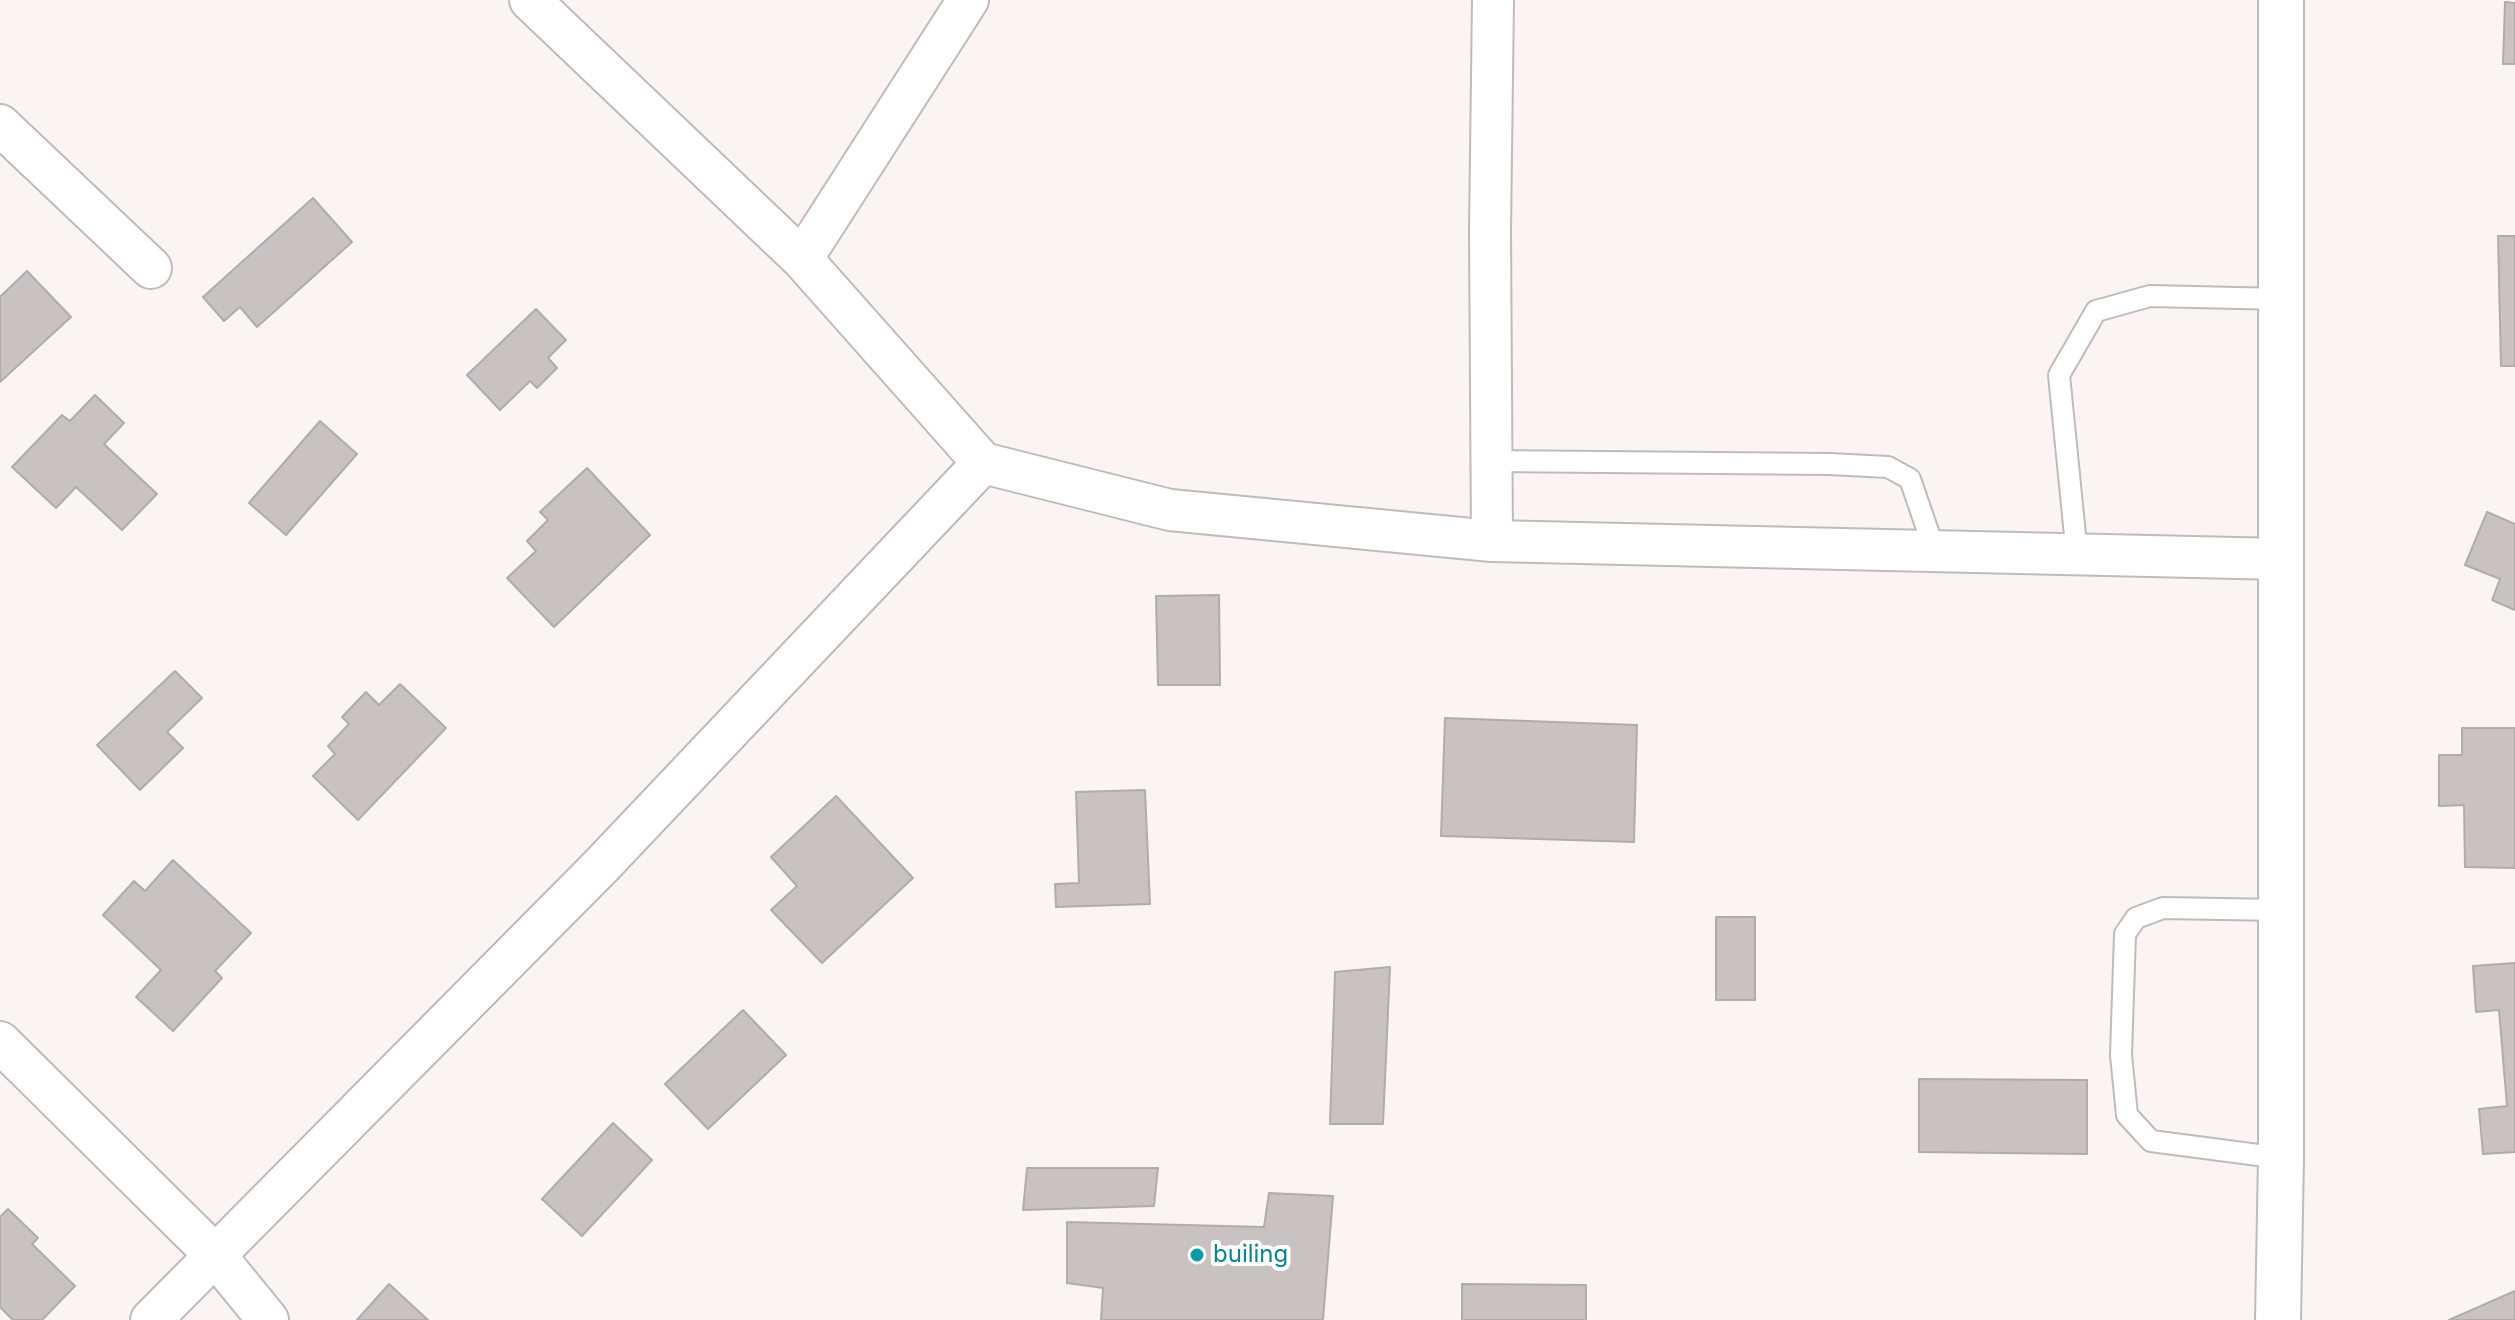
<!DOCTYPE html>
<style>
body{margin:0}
canvas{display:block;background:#faf4f3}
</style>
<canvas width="2515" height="1320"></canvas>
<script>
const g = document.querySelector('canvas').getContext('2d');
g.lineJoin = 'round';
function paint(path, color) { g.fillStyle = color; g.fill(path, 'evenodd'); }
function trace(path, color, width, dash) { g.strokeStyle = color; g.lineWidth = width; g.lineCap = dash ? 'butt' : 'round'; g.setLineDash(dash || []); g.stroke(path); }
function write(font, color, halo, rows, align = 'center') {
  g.font = font + ' Inter,sans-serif'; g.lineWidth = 8; g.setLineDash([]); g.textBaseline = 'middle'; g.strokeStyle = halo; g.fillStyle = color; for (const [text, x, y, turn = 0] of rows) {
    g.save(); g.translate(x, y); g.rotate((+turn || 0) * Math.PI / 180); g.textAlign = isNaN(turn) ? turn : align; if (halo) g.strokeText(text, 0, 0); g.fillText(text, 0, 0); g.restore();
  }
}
const building = new Path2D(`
 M2505,2L2515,3V64H2503Z
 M313,198L352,242L257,327L240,307L224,321L203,297Z
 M2498,236H2515V366H2501Z
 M27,271L71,317L0,382V297Z
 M536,309L566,340L548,358L557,368L537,388L530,381L500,410L467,375Z
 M95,395L124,423L104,444L157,494L122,530L76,487L56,508L12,467L62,415L70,421Z
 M320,421L357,454L286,535L249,503Z
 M587,468L650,535L554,627L507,578L536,551L527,541L548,520L540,512Z
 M2487,512L2515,524V610L2492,600L2500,579L2465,565Z
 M1219,595L1220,685H1158L1156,596Z
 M175,671L202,698L167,732L183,748L140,790L97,745Z
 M400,684L446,728L358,820L313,776L335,754L328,746L349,724L342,717L366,692L379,705Z
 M1445,718L1637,725L1634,842L1441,836Z
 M2462,728H2515V868L2465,867L2464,805L2439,806V755H2462Z
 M1145,790L1150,904L1056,907L1055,884L1079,883L1076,792Z
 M836,796L913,878L822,963L771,910L797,886L771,857Z
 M173,860L251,933L215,971L222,978L173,1031L136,997L161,970L103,915L134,881L145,891Z
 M1716,917H1755V1000H1716Z
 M2515,963V1152L2483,1154L2479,1109L2507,1106L2499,1010L2476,1012L2473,966Z
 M1390,967L1383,1124H1330L1335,972Z
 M743,1010L786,1055L708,1129L665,1084Z
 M1919,1079L2087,1080V1154L1919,1152Z
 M613,1123L652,1160L582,1236L542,1199Z
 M1027,1168H1158L1154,1206L1023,1210Z
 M1269,1193L1333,1196L1323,1320H1101L1103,1288L1067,1283V1222L1264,1227Z
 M8,1209L38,1238L32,1244L75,1286L42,1320H13L0,1307V1217Z
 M389,1284L428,1320H357Z
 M1462,1284L1586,1285V1320H1462Z
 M2515,1291V1320H2449Z`);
paint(building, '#c8c3c2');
trace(building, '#b1acab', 2);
const service = new Path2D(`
 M1490,461L1829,464L1888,467L1910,479L1935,552
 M2077,555L2059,375L2096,311L2150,296L2281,299
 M2280,910L2163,908L2136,918L2125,934L2121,1055L2127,1115L2151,1141L2281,1158`);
const minor = new Path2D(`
 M530,0L802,259L983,463
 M0,125L151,268
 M802,259L968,0
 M1492,541L1490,231L1493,0
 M0,1042L215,1255L268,1320
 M151,1320L602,865L983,463L1170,510L1492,541L2281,559`);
const tertiary = new Path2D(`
 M2278,1320L2281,1158V0`);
trace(service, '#c0bbba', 24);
trace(minor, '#c0bbba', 44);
trace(tertiary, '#c0bbba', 48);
trace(service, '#fff', 20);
trace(minor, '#fff', 40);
trace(tertiary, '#fff', 44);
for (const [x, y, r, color] of [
 [1197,1255,8,"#0f9aa8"]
]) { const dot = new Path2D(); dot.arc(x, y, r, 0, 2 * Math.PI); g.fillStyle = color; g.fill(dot); trace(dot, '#fff', 3); }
write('24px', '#0d838f', '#fff', [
 ["builing",1213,1255]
], 'left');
</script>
